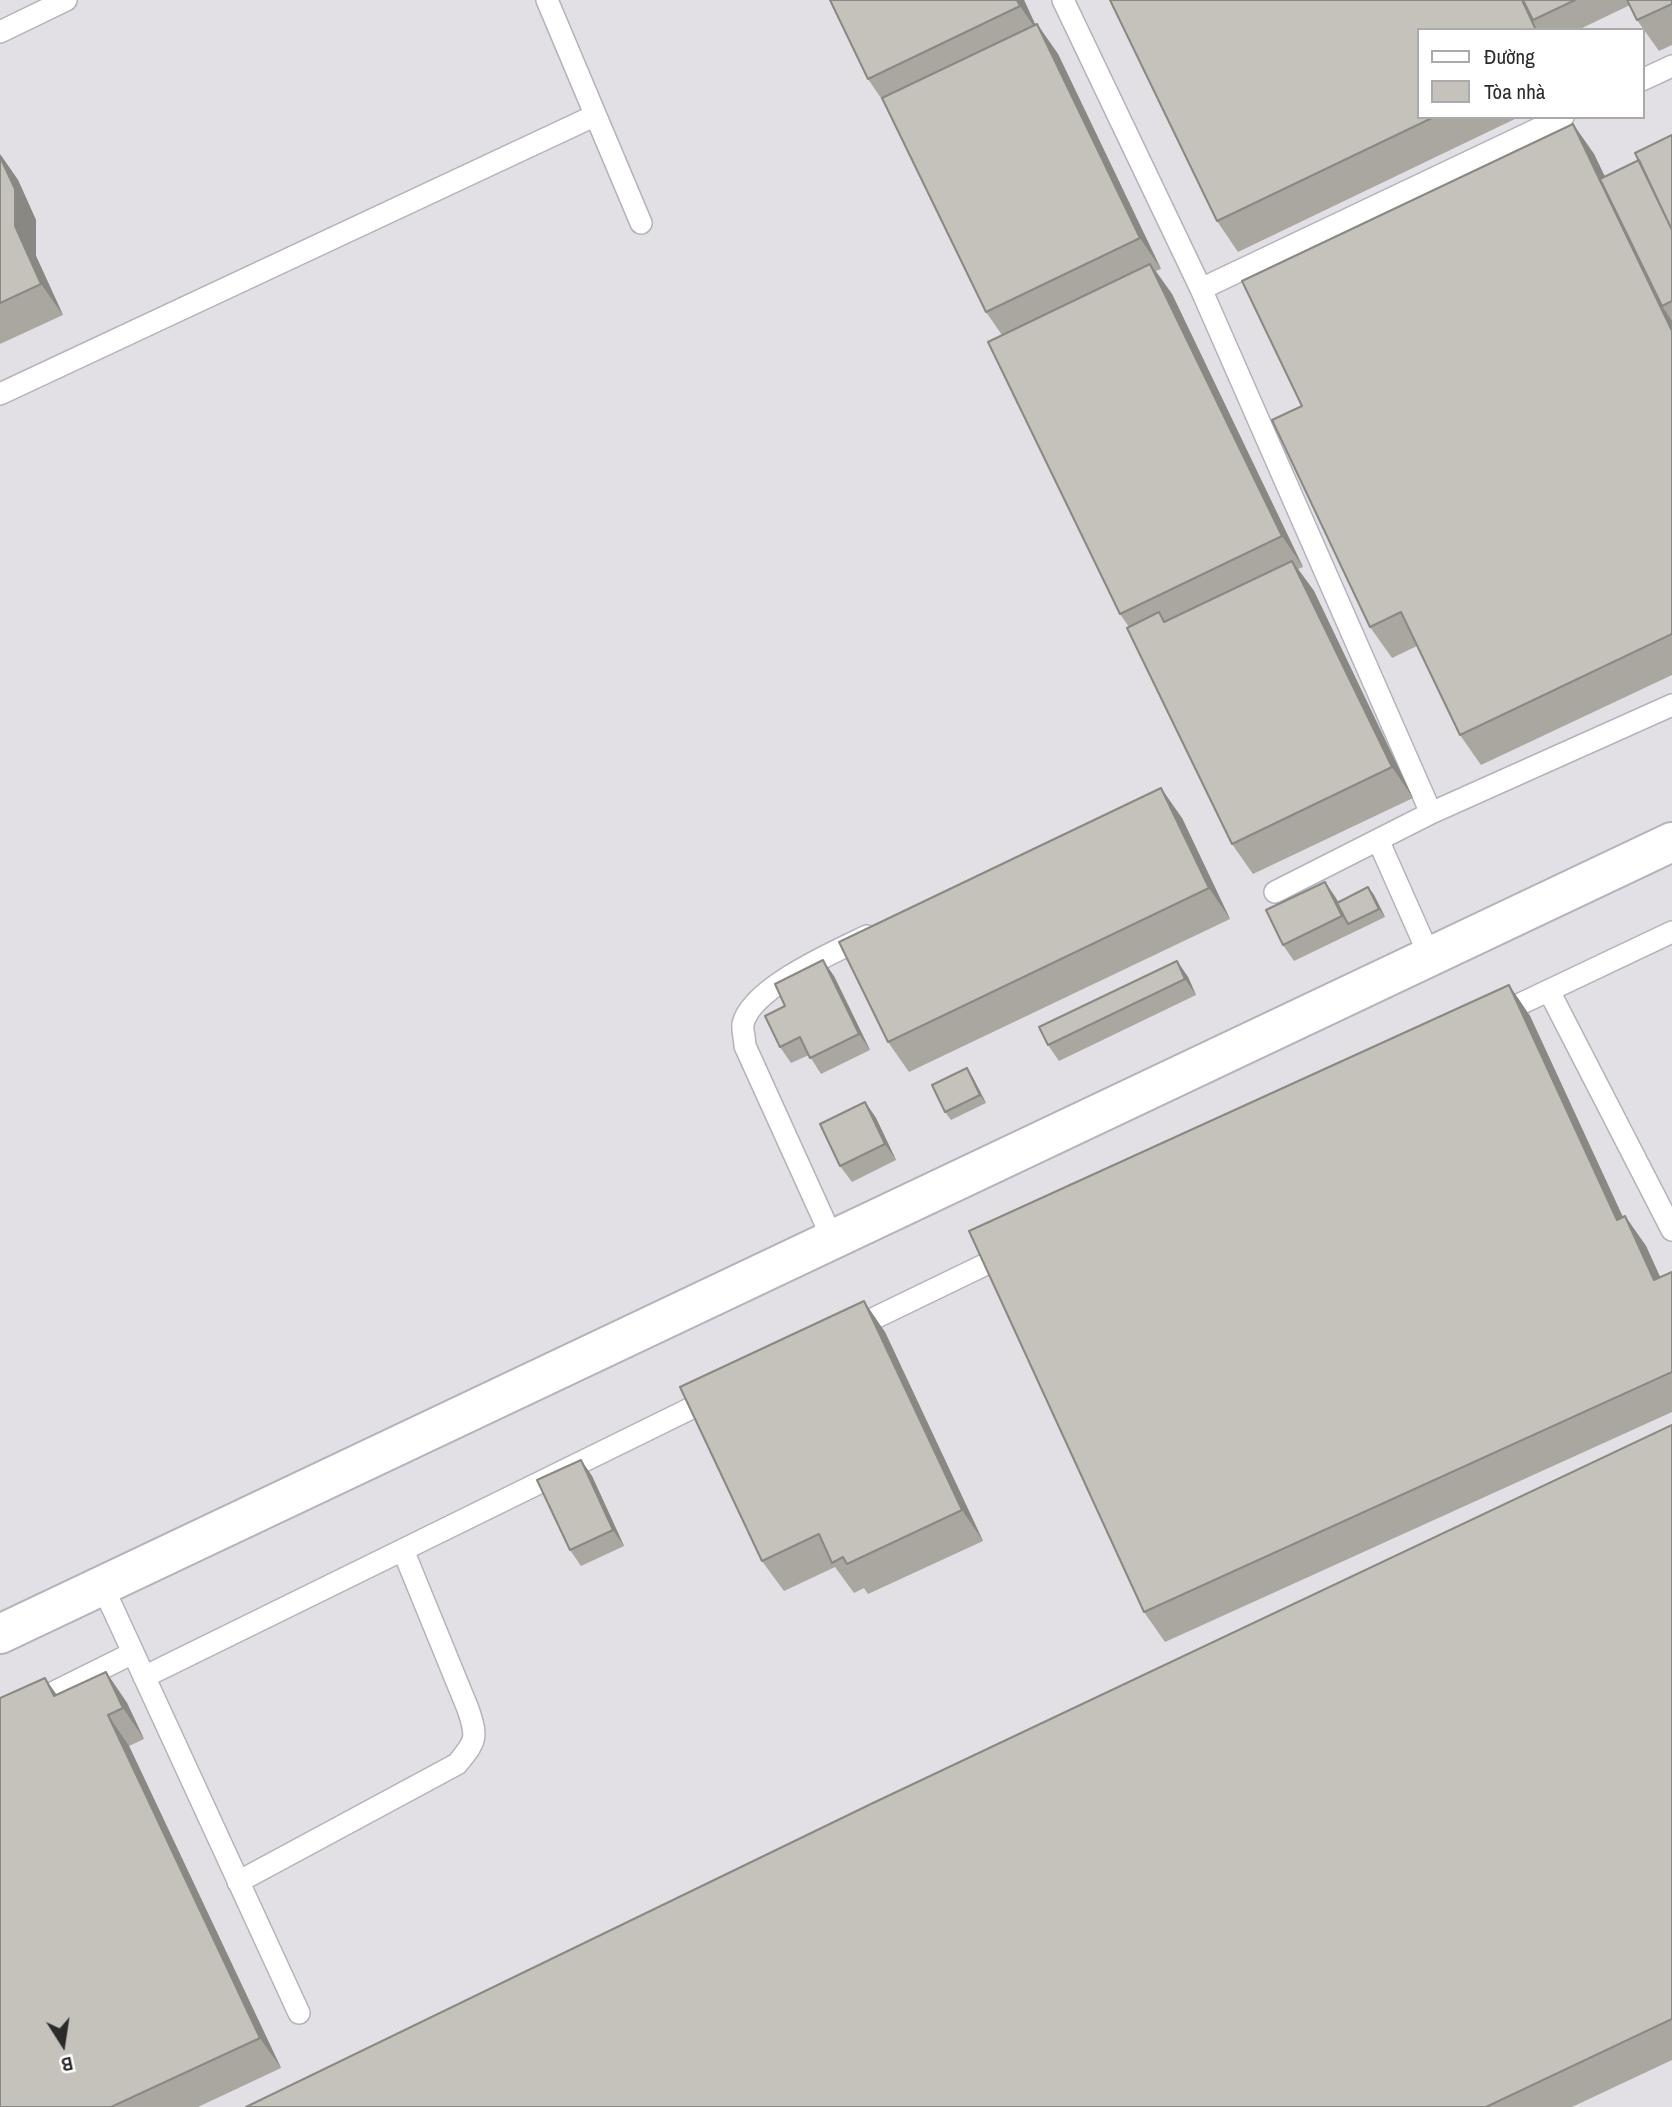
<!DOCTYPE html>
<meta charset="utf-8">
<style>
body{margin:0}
#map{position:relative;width:1672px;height:2107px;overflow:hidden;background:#ebe8df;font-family:"Archivo Narrow",sans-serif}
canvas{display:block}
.legend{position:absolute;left:1417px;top:28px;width:228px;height:91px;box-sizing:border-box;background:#fff;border:2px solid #aaa;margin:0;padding:9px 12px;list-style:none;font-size:21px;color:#2b2b2b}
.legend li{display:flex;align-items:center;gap:14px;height:35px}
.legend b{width:35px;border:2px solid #aaa}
.north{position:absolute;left:28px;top:2009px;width:70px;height:70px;-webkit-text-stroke:5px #fff;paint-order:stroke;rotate:168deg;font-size:19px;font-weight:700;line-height:28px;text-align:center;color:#2b2b2b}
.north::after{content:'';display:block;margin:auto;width:24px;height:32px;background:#2b2b2b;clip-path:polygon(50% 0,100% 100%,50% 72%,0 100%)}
</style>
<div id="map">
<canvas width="1672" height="2107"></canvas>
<ul class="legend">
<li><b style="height:9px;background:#fff"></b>Đường</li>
<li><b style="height:19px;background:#c4c2ba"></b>Tòa nhà</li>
</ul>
<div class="north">B</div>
</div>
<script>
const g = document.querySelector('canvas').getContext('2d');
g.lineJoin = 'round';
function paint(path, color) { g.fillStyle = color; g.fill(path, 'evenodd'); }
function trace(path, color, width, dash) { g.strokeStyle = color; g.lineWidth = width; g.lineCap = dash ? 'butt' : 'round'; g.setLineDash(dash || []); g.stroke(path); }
paint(new Path2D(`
 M0,0H1672V2107H0ZM1418,30H1642V117H1418Z`), '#e2dfe5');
const lane = new Path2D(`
 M547,0L641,223
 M1063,0L1201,289L1431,813
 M0,32L66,0
 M1642,80L1672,66
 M1201,289L1563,117
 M0,394L594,116
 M1379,842L1430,957
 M1275,892L1431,813L1672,705
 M1549,991L1672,1230
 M1497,1015L1672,932
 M833,1240L745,1046C745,1039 742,1030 743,1024C751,988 836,951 867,936
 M852,1329L1009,1253
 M102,1585L299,2013
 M144,1677L716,1396
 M0,1719L133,1653
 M238,1882L457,1764C476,1741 478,1738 468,1709L403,1550`);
const street = new Path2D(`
 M0,1634L1672,842`);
trace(lane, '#b3b2bd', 24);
trace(street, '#b3b2bd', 42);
trace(lane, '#fff', 21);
trace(street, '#fff', 38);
paint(new Path2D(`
 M1024,0L1035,24H1037L1058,54L1161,269L1156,271L1172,294L1303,567L1298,569L1314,591L1413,798L1253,874L1232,844L1129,627L1120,614L1002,335L986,312L885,104L868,79Z
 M1110,0H1672V45L1659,51L1637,20L1630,5L1578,30H1418V117H1519L1238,252L1217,221Z
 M1573,124L1594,154L1605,177L1639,160L1672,135V675L1481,765L1460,735L1417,646L1392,658L1370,627L1302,406Z
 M0,154L18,180L36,220V256L63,315L0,344Z
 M1182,818L1230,919L909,1072L888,1042Z
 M1325,882L1338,902L1368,887L1374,895L1385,917L1294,961L1283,945Z
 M1177,961L1188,977L1196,995L1059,1061L1048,1045Z
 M834,976L870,1050L821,1074L809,1055L791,1063L780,1047L785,1006Z
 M1509,985L1530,1016L1623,1217L1625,1216L1646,1246L1660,1277L1672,1272V1412L1165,1642L1144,1612Z
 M972,1076L986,1103L951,1120L945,1112Z
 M865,1102L876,1118L896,1160L852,1182L840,1166Z
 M885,1332L983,1541L868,1594L864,1588L854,1593L835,1567L784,1591L762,1561Z
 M1672,1425V2060L1572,2107H246Z
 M581,1460L592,1476L624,1546L581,1566L570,1550Z
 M106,1672L127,1703L144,1739L129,1746L281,2068L198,2107H0L57,1695Z`), '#a9a7a0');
paint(new Path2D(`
 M1017,0H1024L1041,37L1020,6Z
 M1037,24L1058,54L1161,269L1140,238Z
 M1573,124L1594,154L1666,304L1662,306L1672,321V331Z
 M0,154L18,180L36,220V256L63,315L41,284L15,226Z
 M1150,264L1172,294L1303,567L1282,536Z
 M1292,561L1314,591L1413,798L1392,767Z
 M1161,788L1182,818L1230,919L1209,888Z
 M1325,882L1336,898L1349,923L1348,924L1342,916Z
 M1368,887L1374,895L1385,917L1379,909Z
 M823,960L834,976L870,1050L859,1034Z
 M1177,961L1188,977L1196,995L1185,979Z
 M1509,985L1530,1016L1638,1250L1617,1220Z
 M967,1068L972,1076L986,1103L980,1095Z
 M865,1102L876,1118L896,1160L885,1144Z
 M1625,1216L1646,1246L1672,1303L1654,1280Z
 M864,1301L885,1332L983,1541L962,1510Z
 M581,1460L592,1476L624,1546L613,1530Z
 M106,1672L127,1703L144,1739L123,1708Z
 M45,1678L66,1708L54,1696Z
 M108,1715L129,1746L281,2068L260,2038Z`), '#898882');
const building = new Path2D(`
 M830,0H1017L1020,6L868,79Z
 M1110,0H1522L1536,30H1418V117H1434L1217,221Z
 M1523,0H1575L1533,20Z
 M1627,0H1672V4L1637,20Z
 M1037,24L1140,238L986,312L882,98Z
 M1573,124L1672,331V634L1460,735L1401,612L1370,627L1272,420L1302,406L1242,281Z
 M1672,135V230L1635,153Z
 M0,157L15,189V226L41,284L0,303Z
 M1639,160L1672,230V301L1662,306L1600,179Z
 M1150,264L1282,536L1120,614L988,342Z
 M1292,561L1392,767L1232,844L1127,628L1159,612L1164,622Z
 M1161,788L1209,888L888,1042L839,942Z
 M1325,882L1342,916L1283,945L1266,910Z
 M1368,887L1379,909L1348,924L1337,903Z
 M823,960L859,1034L810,1058L800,1037L780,1047L765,1016L785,1006L775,984Z
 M1177,961L1185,979L1048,1045L1039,1027Z
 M1509,985L1617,1220L1625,1216L1654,1280L1672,1272V1372L1144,1612L969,1231Z
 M967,1068L980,1095L945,1112L932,1085Z
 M865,1102L885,1144L840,1166L820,1124Z
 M864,1301L962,1510L847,1564L843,1557L832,1563L819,1534L762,1561L680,1387Z
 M1672,1425V2019L1486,2107H246L873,1803Z
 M581,1460L613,1530L570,1550L537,1480Z
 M106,1672L123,1708L108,1715L260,2038L111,2107H0V1698L45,1678L54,1696Z`);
paint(building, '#c4c2ba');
trace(building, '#898882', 2);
</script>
